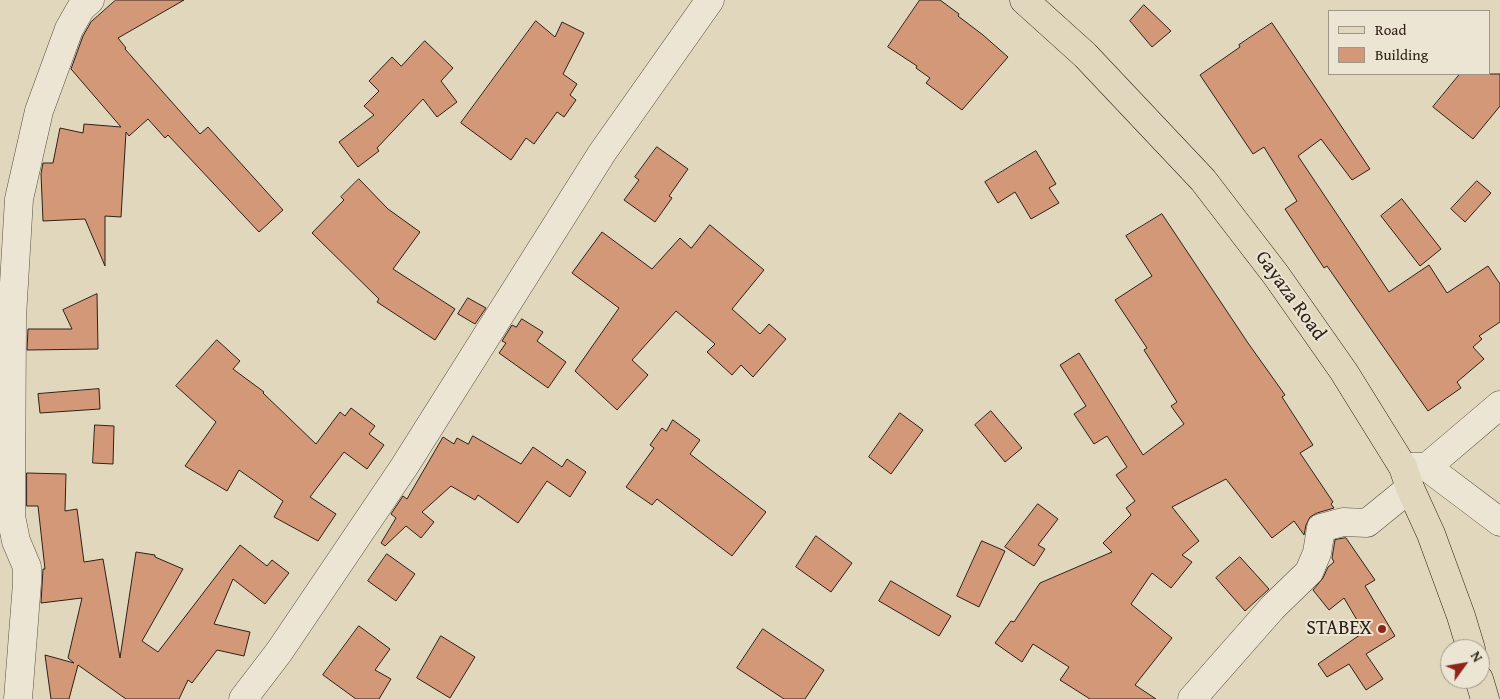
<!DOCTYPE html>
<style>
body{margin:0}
#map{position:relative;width:1500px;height:699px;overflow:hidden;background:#e1d7bc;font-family:"Gentium Book Plus",serif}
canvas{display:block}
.legend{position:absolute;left:1328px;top:10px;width:162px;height:65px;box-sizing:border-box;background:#ece5d3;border:1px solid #a09688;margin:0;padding:6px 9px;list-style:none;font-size:15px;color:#2e2018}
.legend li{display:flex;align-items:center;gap:10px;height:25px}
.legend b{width:25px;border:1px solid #a09688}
.north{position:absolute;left:1440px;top:639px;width:50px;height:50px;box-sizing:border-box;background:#ece5d3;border:1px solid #a09688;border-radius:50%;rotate:58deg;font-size:14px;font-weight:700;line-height:20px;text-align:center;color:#2e2018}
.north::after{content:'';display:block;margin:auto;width:18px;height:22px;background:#8f2418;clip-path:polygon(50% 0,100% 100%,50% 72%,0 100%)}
</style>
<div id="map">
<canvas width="1500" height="699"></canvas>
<ul class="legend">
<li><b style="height:6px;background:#e1d7bc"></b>Road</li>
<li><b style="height:14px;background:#d39878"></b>Building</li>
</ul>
<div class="north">N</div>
</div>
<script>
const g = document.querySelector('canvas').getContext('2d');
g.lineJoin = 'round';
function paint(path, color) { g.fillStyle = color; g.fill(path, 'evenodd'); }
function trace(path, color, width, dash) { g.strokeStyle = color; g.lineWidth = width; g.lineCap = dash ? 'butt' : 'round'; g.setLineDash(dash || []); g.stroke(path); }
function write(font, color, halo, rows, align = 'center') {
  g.font = font + ' "Gentium Book Plus",serif'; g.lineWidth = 4; g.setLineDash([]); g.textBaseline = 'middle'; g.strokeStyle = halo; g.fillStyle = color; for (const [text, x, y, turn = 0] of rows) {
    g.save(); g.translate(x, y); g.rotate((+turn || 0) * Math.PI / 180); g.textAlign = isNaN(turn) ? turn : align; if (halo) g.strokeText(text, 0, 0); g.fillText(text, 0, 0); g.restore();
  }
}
const building = new Path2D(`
 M116,0H184L118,38L126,48L125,49L200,134L208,127L283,210L259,232L168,135L165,138L148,119L129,136L126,132L121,217L105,216V266L85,219L43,221L41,174L43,163H53L60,128L83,133L84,124L121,127L71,69L83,36L91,22Z
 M920,0H940L959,14L958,16L983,35L1008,57L962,110L926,83L930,78L916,68L917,66L888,47Z
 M1144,5L1171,31L1152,47L1130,21Z
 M536,21L555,37L562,22L584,33L563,74L577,84L570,95L576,100L564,117L557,112L534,144L526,138L511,160L461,123Z
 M1272,23L1370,169L1352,180L1321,139L1298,156L1389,292L1429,265L1447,293L1488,266L1500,284V322L1479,336L1482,339L1473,347L1484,359L1457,382L1461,388L1428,411L1327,266L1324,268L1285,209L1297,201L1264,147L1253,154L1200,75L1240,47L1239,45Z
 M425,41L453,68L441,81L457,102L437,117L423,99L377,148L379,151L358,167L339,142L374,115L364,106L379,91L369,81L392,57L401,66Z
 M1460,74H1500V106L1473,139L1433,107Z
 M657,147L688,169L669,196L672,198L655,222L624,200L639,180L635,177Z
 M1036,151L1056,184L1049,188L1059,203L1031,219L1015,192L998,203L985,182Z
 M359,179L388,209L420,232L393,269L455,309L435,340L377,302L379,299L312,233L344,200L341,197Z
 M1477,181L1491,193L1465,222L1451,209Z
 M1402,199L1441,249L1420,266L1381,216Z
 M1162,214L1248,343L1285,395L1282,397L1313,445L1300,453L1333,502L1331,504L1334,508L1317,513L1310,517L1306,525L1304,535L1294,521L1272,538L1226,479L1172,507L1199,541L1182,555L1192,562L1171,588L1152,573L1131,604L1172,638L1135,685L1156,699H1090L1060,680L1069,667L1033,644L1022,662L995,643L1011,621L1014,622L1040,583L1112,552L1103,543L1131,515L1126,508L1135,501L1116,475L1127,467L1107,436L1094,444L1074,414L1086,406L1060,365L1079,353L1143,455L1184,424L1171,406L1177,402L1144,350L1147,348L1115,300L1152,276L1126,236Z
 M710,225L764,270L732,309L760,334L769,324L786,339L753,377L741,365L732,375L707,352L715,344L676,311L632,360L648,375L617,410L575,371L619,308L572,273L602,232L652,269L680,238L691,248Z
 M97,294L98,349L27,350L28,329H72L63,310Z
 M468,298L486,308L475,324L458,314Z
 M522,319L543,332L537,341L566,362L548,388L499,353L506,343L502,341L512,325L516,327Z
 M217,340L240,361L233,369L264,392L263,393L316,444L340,412L345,416L351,408L375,426L369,434L384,445L367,469L344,452L310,497L336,514L318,541L274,517L283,501L239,470L227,491L185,466L216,422L176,386Z
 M99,389L100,409L40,413L38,394Z
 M991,411L1022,448L1005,462L975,425Z
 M900,413L923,430L891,474L869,457Z
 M673,420L700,440L690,454L766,512L732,556L657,499L652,505L626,487L654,448L650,445L662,428L666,431Z
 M95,425L114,426L113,464L93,463Z
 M473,436L521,464L533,447L562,467L567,459L586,472L570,497L547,481L518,523L478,495L475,500L451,486L422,512L434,522L421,538L406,526L385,546L381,543L396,518L391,514L403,496L407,499L443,437L454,444L457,438L468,444Z
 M27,473L66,474L65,511L77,509L84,562L103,559L120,658L136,552L155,555V557L183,569L142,641L158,652L240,545L267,566L272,560L289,573L265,604L233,579L214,624L250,632L244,656L217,650L192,683L188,680L179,699H126L78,665L69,699H51L45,655L74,663L68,658L82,598L41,603L43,569H45L38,506H27Z
 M1038,504L1058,519L1038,545L1045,549L1034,566L1005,547Z
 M816,536L852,563L831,592L796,567Z
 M1346,538L1375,580L1365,586L1395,636L1366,654L1383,679L1366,690L1349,664L1327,677L1318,664L1364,632L1344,598L1329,610L1313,590L1323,578L1328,567L1334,562L1332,558L1335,540Z
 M982,541L1005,551L979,607L957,596Z
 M387,554L415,574L396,601L368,581Z
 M1240,557L1269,589L1245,611L1216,578Z
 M891,581L951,616L939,636L879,601Z
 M359,626L390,649L375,670L391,679L379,699H356L323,675Z
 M763,629L824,670L805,699H784L737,668Z
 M441,636L475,657L450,698L417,678Z`);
paint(building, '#d39878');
trace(building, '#2e2018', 1);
const minor = new Path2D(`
 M1403,467H1427L1500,522
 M1427,467L1500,405
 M18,699L27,583V567L16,541L11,516L12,317L19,199L39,111L69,29L81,8L90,0
 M243,699L279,652L404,467L602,153L710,0
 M1192,699L1273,607L1309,572L1317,553L1321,528L1343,522L1367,523L1410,488`);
const primary = new Path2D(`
 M1024,0L1085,55L1203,180L1276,275L1344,372L1403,467L1410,488L1431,534L1461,616L1471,649
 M1479,679L1485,699`);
trace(minor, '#5b4e41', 29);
trace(primary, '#2e2018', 29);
trace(minor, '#ece5d3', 28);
trace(primary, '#e1d7bc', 28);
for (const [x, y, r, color] of [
 [1382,629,5,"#8f2418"]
]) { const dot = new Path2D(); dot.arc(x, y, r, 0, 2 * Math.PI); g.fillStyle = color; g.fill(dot); trace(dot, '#ece5d3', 2); }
write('20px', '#2e2018', '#ece5d3', [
 ["Gayaza Road",1290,296,54]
]);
write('20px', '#2e2018', '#ece5d3', [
 ["STABEX",1372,629]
], 'right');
</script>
